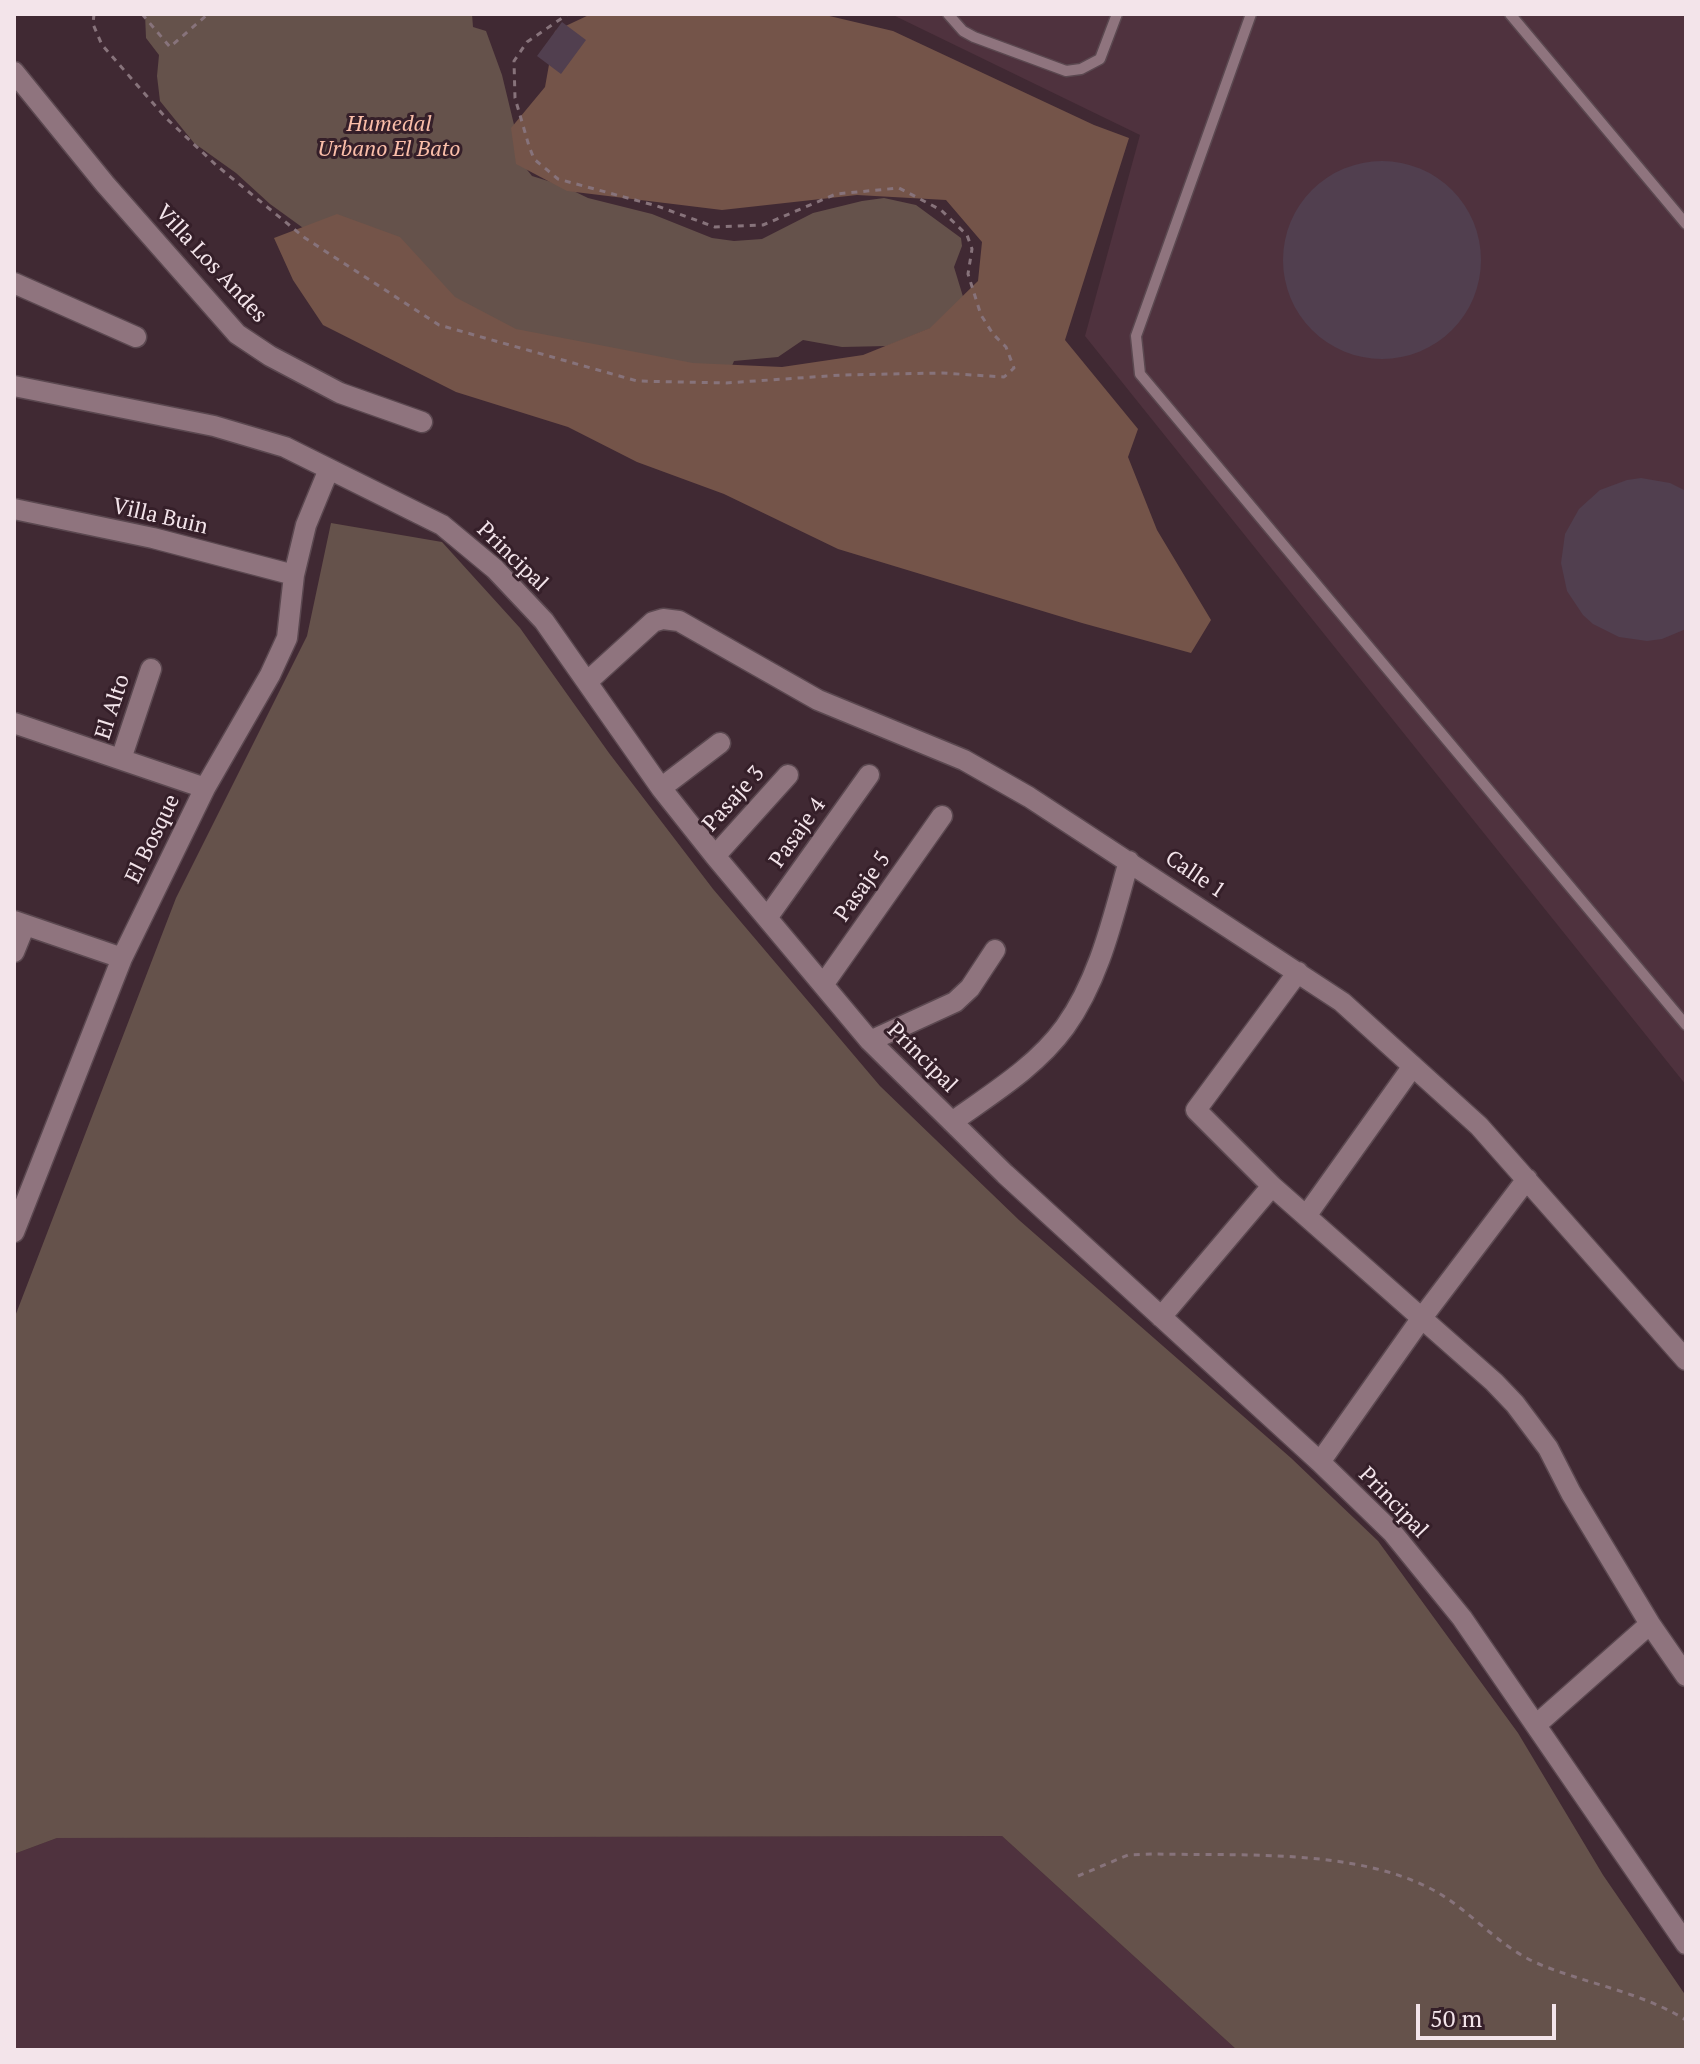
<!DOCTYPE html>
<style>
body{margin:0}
#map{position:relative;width:1700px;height:2064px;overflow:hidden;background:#402933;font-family:"PT Serif",serif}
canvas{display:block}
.frame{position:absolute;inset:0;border:16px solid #f3e4ea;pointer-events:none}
.scale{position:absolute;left:1416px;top:2004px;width:140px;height:36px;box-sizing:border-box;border:4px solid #f3e4ea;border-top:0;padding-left:10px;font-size:24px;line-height:28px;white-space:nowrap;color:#f3e4ea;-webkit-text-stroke:6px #351f29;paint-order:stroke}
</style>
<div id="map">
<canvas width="1700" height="2064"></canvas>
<div class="frame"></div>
<div class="scale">50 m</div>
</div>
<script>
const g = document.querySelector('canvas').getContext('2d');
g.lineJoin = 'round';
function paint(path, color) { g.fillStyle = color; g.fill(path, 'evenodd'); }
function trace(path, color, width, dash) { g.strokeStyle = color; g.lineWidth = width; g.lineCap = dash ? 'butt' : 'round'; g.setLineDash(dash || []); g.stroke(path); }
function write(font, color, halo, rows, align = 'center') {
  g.font = font + ' "PT Serif",serif'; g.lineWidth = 6; g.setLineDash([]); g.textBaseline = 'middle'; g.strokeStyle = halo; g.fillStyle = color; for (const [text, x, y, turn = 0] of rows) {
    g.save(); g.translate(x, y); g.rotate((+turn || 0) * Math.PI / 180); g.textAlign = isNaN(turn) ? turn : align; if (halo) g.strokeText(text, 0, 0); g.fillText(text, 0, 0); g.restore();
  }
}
paint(new Path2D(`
 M891,14H1686V1085L1085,336L1140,135Z
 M1002,1836L1237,2050H14V1854L57,1838Z`), '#4f323e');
paint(new Path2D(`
 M145,14H472L473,27L486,31L502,75L524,166L532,176L561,185L588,198L652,214L712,238L734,241L762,239L813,213L862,201L884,198L916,205L961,238L962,246L954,267L968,313L887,346L842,347L803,340L778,357L734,361L729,373L547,344L317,238L270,204L236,173L194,143L160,101L157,76L159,55L146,38Z
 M331,523L442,542L520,628L609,753L713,889L880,1086L1019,1220L1291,1458L1378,1541L1518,1733L1603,1875L1686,1996V2050H1237L1002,1836L57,1838L14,1854V1319L176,898L307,636Z`), '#65524b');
paint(new Path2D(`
 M591,14H821L893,31L1094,125L1129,138L1065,340L1138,429L1128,457L1157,530L1211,620L1191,653L1082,623L838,549L724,494L637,462L568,427L456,392L323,325L293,280L274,238L337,214L400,237L455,297L516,329L693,363L782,367L863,355L930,328L978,281L982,242L946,200L857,195L722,210L567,191L516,164L511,128L545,87L555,31Z`), '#745449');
paint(new Path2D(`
 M562,22L586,40L561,74L537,56Z
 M1283 260a99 99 0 1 1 198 0a99 99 0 1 1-198 0Z
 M1641,478L1670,483L1686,491V629L1662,639L1647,641L1619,637L1593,624L1583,615L1567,591L1561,563L1565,534L1579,509L1600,490L1627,480Z`), '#513f4f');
const lane = new Path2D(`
 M948,14L963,31L974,37L1066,71L1081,69L1100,59L1117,14
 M1251,14L1136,336L1140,374L1686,1025
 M1510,14L1686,224`);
const street = new Path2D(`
 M14,72L105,184L237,334L270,356L340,393L422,422
 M14,283L136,337
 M14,386L214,426L285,447L442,525L495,569L544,621L661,788L715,856L870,1041L1005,1174L1320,1462L1392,1532L1462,1618L1686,1944
 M14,509L153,538L294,575
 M587,682L653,622L663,619L679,621L818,700L964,760L1029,797L1342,1002L1479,1126L1686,1360
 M14,723L205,788
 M121,759L151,669
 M661,788L720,743
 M715,856L788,775
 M767,918L869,775
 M14,921L122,958
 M14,952L25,925
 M1298,972L1196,1110L1272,1186L1494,1382L1515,1404L1548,1448L1571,1493L1650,1624L1686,1676
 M823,985L942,816
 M870,1041L955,1002L970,988L995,950
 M952,1122C991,1094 1036,1067 1065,1027C1100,978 1113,917 1129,861
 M1306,1216L1413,1066
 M14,1232L122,958L205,788L270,675L287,638L294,575L306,525L329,469
 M1161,1317L1272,1186
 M1320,1462L1421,1319L1527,1179
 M1536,1725L1650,1624`);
trace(lane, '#5b4850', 13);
trace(street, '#5b4850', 23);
trace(new Path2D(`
 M94,14L93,24L102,45L167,119L216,165L305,238L439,325L637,381L726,383L842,375L942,373L1004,377L1014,368L1006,347L993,334L981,315L968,274L972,249L967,235L941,210L899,188L836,194L763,225L715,227L657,206L558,179L534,159L529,146L515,98L514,61L527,42L568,14
 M142,14L170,47L208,14
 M1078,1876L1128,1855L1154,1854C1240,1856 1357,1848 1435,1891C1471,1911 1500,1948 1539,1964C1587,1984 1641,1992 1686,2020`), '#87737b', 3, [6, 6]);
trace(lane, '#8f747e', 10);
trace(street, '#8f747e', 20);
write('italic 22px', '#fbbea9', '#351f29', [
 ["Humedal",389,125],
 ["Urbano El Bato",389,150]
]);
write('22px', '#f3e4ea', '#351f29', [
 ["Villa Los Andes",211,264,47],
 ["Villa Buin",160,517,13],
 ["Principal",512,557,44],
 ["El Alto",113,707,-72],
 ["Pasaje 3",734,799,-48],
 ["Pasaje 4",798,833,-55],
 ["El Bosque",153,839,-64],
 ["Calle 1",1195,875,34],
 ["Pasaje 5",863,887,-55],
 ["Principal",922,1058,45],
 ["Principal",1393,1503,46]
]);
</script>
